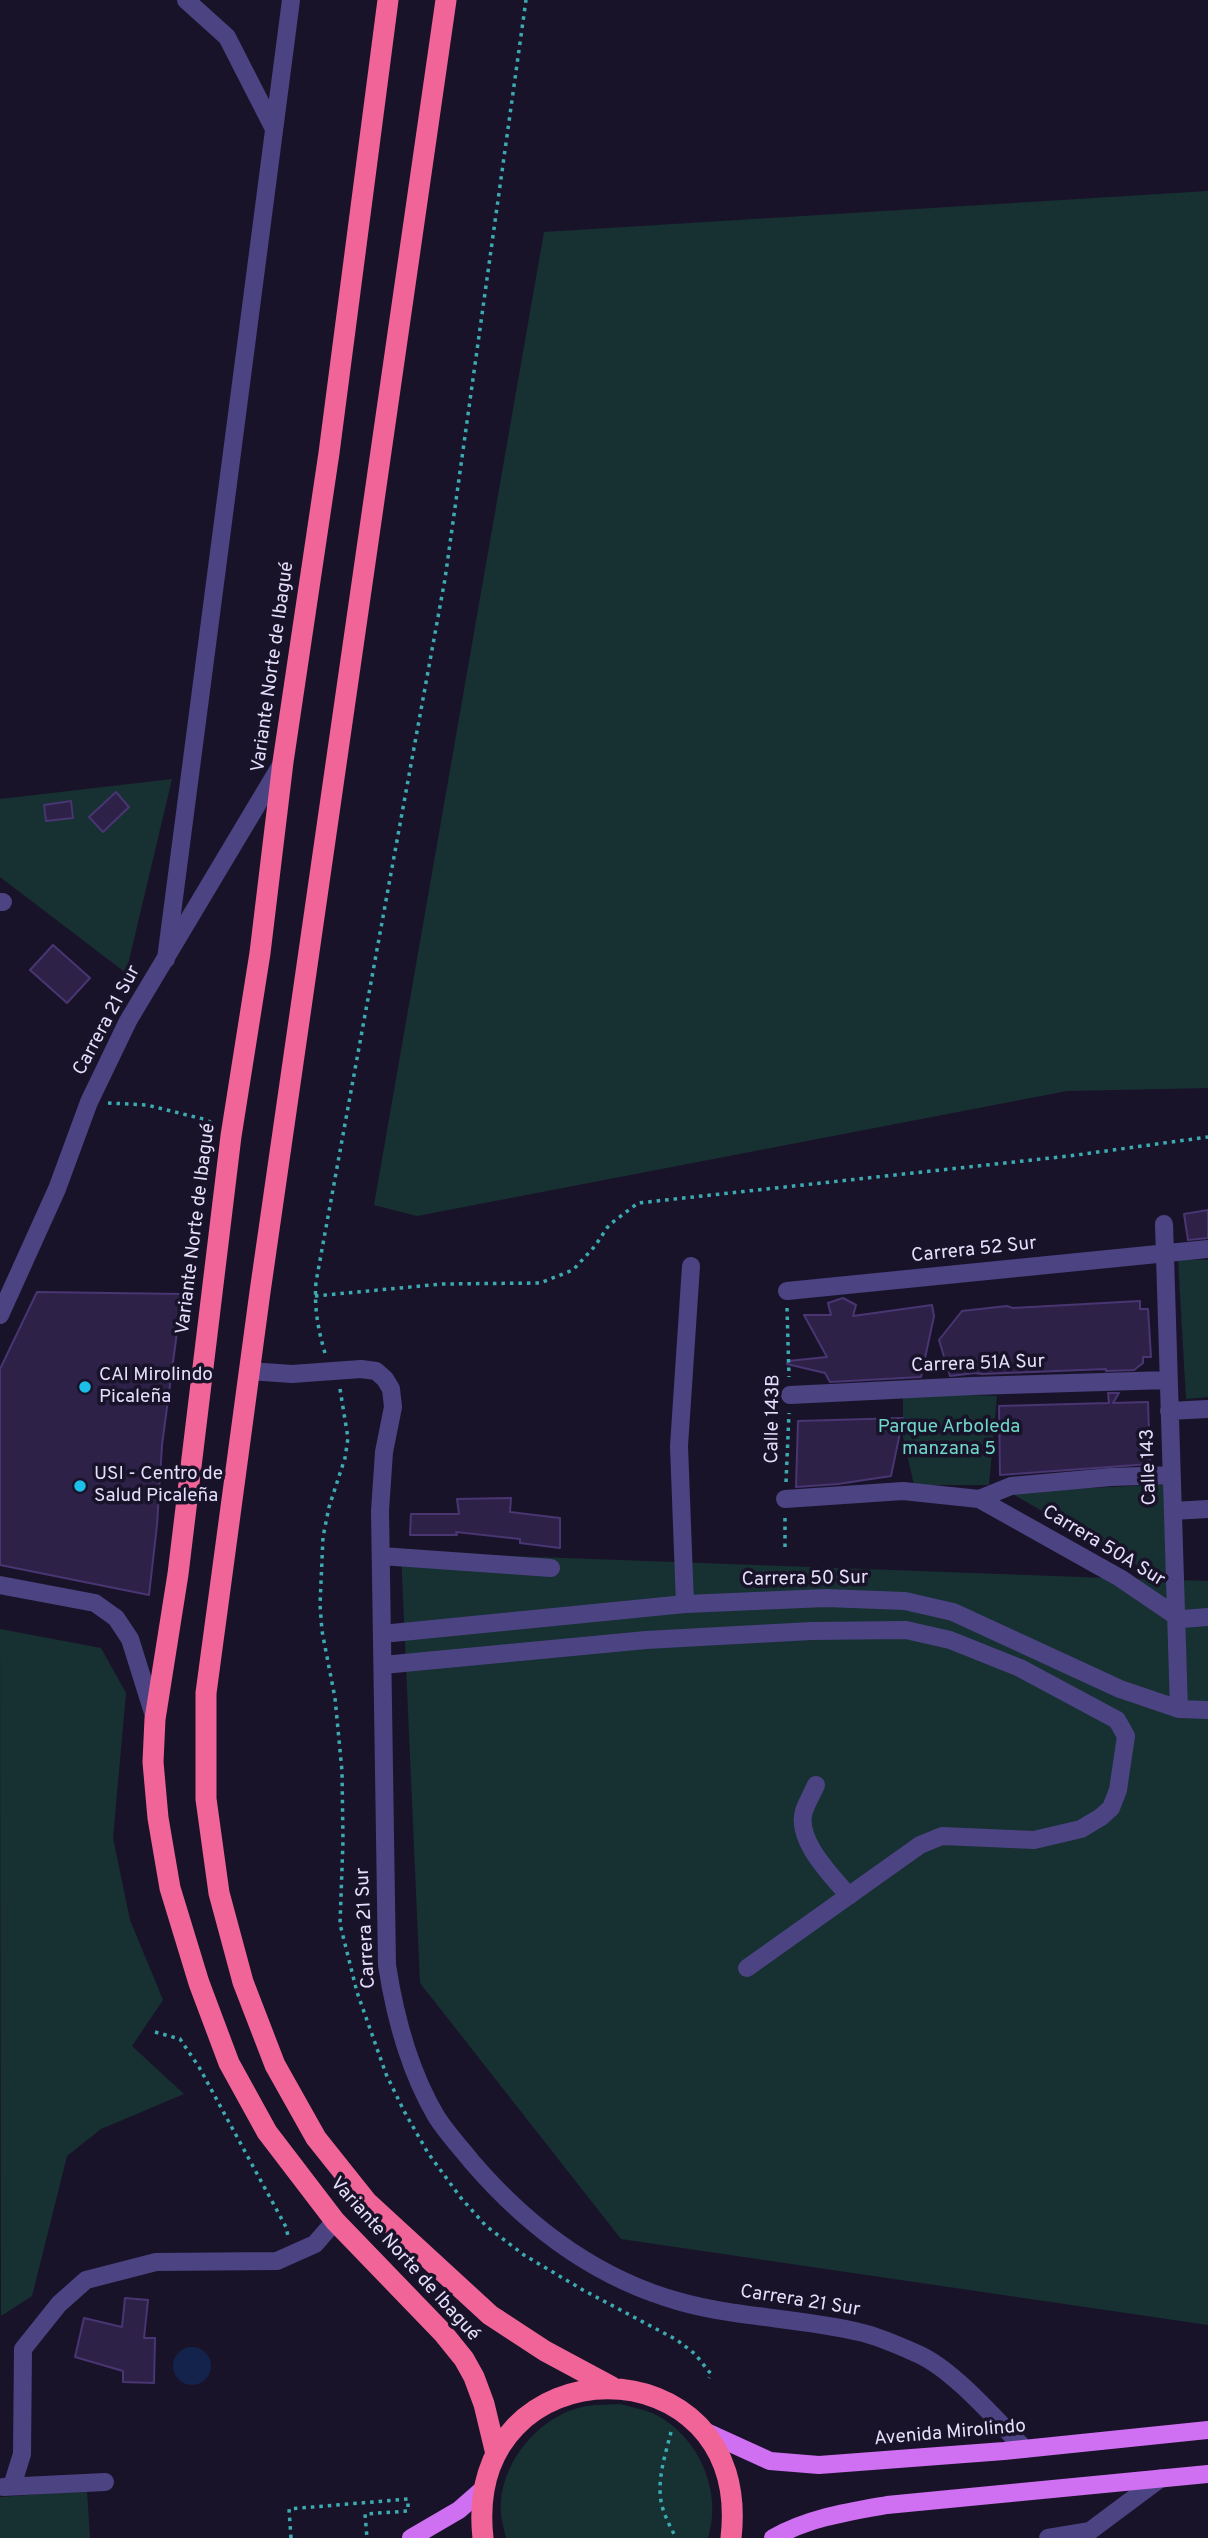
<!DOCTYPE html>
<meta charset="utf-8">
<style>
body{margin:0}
canvas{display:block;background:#191329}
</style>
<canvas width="1208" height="2538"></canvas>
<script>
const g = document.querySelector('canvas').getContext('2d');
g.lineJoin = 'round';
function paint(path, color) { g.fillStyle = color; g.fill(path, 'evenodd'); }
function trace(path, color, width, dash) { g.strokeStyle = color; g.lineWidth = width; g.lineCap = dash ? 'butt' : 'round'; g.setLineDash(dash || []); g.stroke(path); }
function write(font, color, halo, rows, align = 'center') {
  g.font = font + ' Overpass,sans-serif'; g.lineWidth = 7; g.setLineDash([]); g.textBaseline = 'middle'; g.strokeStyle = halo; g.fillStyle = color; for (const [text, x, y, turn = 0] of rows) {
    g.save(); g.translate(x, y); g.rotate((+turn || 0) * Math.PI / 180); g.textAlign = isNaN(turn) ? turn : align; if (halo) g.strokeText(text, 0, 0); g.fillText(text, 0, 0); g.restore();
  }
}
paint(new Path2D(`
 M1208,191V1088L1067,1091L417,1216L374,1205L544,232Z
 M172,779L126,973L0,877V799Z
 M1178,1259L1208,1260V1397L1186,1399Z
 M945,1394L997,1396L989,1485H914L903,1437V1398Z
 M1171,1484L1177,1580L1208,1581V2325L621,2239L420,1983L401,1552L1163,1580L1009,1492Z
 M0,1629L101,1648L126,1693L113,1838L130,1920L163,2000L132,2046L184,2094L101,2129L67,2156L32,2296L1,2316Z
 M620,2404C630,2407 642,2409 652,2413C698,2434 723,2491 708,2538H506C504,2529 501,2520 501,2511C499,2463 540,2414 587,2406C598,2404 609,2405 620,2404Z
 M87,2491L90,2538H0V2497Z`), '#173032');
paint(new Path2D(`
 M173 2366a19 19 0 1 1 38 0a19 19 0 1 1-38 0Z`), '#14234b');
const building = new Path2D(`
 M116,792L129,807L103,832L89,817Z
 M71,801L73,818L46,821L44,805Z
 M53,945L90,978L67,1003L30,970Z
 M1208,1210V1238L1188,1240L1184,1214Z
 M37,1292L182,1294L162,1445L157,1525L149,1595L0,1565V1369Z
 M843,1298L856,1305L853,1316L932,1305L934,1316L921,1377L830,1382L825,1373L787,1364L788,1361L827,1357L804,1315H831L828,1303Z
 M1140,1301V1309H1148L1151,1357H1143V1363L1134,1370L1106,1371V1369L982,1374L975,1373L950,1376L939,1340L962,1311L1007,1306L1013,1308Z
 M1108,1393H1119L1113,1403L1148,1402L1150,1464L1000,1475L999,1406L1109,1403Z
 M903,1418L891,1476L838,1484L796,1487L798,1421Z
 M511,1498L510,1512L560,1518V1548L520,1543V1539L456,1532L457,1535H410L411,1514H459L457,1499Z
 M125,2298L148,2300L144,2338H155L154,2383L123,2382V2371L75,2357L84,2318L122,2327Z`);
paint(building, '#2d2148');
trace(building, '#483572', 2);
trace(new Path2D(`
 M108,1103L147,1105L207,1120L213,1124
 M315,1296L442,1284L540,1283L573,1270L595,1246L609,1225L638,1203L1069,1156L1208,1137
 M787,1308L789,1377
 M325,1353C318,1330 314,1307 316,1282L445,579L526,0
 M340,1389L348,1438L345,1458L329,1507L323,1537L320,1605L322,1631L335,1698L342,1771L343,1841L340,1924L357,1992L386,2074L404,2111L428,2153L461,2198L486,2226L524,2255L583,2290L677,2340L695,2354L711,2374L709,2378
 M786,1482L789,1413
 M785,1547V1517
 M155,2032L180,2039L199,2067L286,2227L288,2236
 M671,2432C665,2456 656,2482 662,2506C665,2517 671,2528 676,2538
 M291,2538L289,2509L408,2499V2511L365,2514L367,2538`), '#3cabb1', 3.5, [3.5, 5]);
trace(new Path2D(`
 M186,0L227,37L274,129
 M0,902H3
 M166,959L291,0
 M1164,1224L1179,1709
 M787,1291L1208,1249
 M0,1315L57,1189L89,1102L128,1021L281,765
 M249,1371L292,1374L361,1369L376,1371L385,1379L391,1389L393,1407L384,1452L380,1511L387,1965C395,2017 409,2070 436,2116C446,2132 460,2147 472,2162C528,2227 597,2279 681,2302C739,2318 800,2318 859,2332C878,2336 900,2346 918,2354C954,2370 997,2421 1025,2449
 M790,1395L973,1386L1168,1380
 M1169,1411L1208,1409
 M785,1499L903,1491L979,1499L1011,1486L1111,1477L1171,1475
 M979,1499L1120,1578L1176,1616L1182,1619L1208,1617
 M1173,1511L1208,1509
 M381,1556L551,1568
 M0,1585L95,1603L116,1618L130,1639L155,1719
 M685,1604L679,1446L691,1266
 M382,1634L685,1604L826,1598L905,1601L953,1612L1120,1689L1179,1709L1208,1710
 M383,1665L646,1640L811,1631L906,1630L950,1640L1020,1668L1117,1720L1126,1736L1118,1790L1111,1808L1101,1817L1081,1829L1034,1840L942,1836L920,1845L747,1968
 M816,1785C812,1794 807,1802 804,1811C795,1840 832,1876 849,1896
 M12,2486L22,2454L23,2349L59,2304L86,2280L156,2262L277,2261L315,2244L335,2221
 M3,2487L105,2482
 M1048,2538L1090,2531L1161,2478`), '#4c4383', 18);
trace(new Path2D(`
 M702,2430L770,2461L819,2465L1004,2451L1208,2430
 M411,2538L459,2510L483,2489
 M773,2538C808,2518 847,2512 887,2505L1208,2474`), '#cf6ff2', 18);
trace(new Path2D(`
 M388,0L329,453L283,762L260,953L231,1136L178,1574L155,1719L153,1762L158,1818L170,1888L199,1983L229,2063L267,2132L335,2221L443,2333L464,2359L474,2377L484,2404L496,2454
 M446,0L260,1292L206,1693V1799L219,1893L243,1982L275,2065L316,2138L367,2202L490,2315L545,2351L612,2387
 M483,2538C461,2340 754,2338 731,2538`), '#f16498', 21);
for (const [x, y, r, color] of [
 [85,1387,7,"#1cbeea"],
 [80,1486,7,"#1cbeea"]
]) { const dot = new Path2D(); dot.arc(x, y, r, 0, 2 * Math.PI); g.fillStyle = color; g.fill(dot); trace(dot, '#191329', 2.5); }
write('19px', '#e5defc', '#191329', [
 ["Variante Norte de Ibagué",274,667,-82],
 ["Carrera 21 Sur",108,1021,-62],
 ["Variante Norte de Ibagué",197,1229,-83],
 ["Carrera 52 Sur",974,1251,-6],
 ["Carrera 51A Sur",978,1365,-2],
 ["Calle 143B",774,1419,-89],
 ["Calle 143",1150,1467,-92],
 ["Carrera 50A Sur",1103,1547,31],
 ["Carrera 50 Sur",805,1580,-1],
 ["Carrera 21 Sur",367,1928,-93],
 ["Variante Norte de Ibagué",404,2260,48],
 ["Carrera 21 Sur",800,2302,9],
 ["Avenida Mirolindo",950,2434,-5]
]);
write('19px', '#e5defc', '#191329', [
 ["CAI Mirolindo",99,1376],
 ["Picaleña",99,1398],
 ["USI - Centro de",94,1475],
 ["Salud Picaleña",94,1497]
], 'left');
write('19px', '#6fd6c8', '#191329', [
 ["Parque Arboleda",949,1428],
 ["manzana 5",949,1450]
]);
</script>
